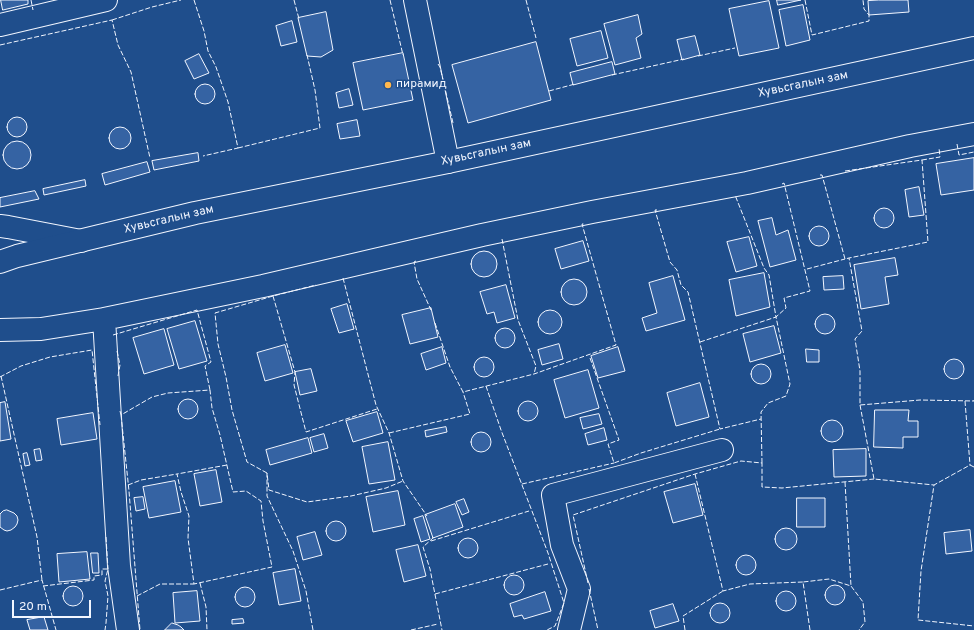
<!DOCTYPE html>
<meta charset="utf-8">
<style>
body{margin:0}
#map{position:relative;width:974px;height:630px;overflow:hidden;background:#1f4e8c;font-family:Overpass,sans-serif}
canvas{display:block}
.scale{position:absolute;left:12px;top:600px;width:79px;height:18px;box-sizing:border-box;border:2px solid #f2f6ff;border-top:0;padding-left:5px;font-size:12px;line-height:14px;white-space:nowrap;color:#f2f6ff;-webkit-text-stroke:3px #1f4e8c;paint-order:stroke}
</style>
<div id="map">
<canvas width="974" height="630"></canvas>
<div class="scale">20 m</div>
</div>
<script>
const g = document.querySelector('canvas').getContext('2d');
g.lineJoin = 'round';
function paint(path, color) { g.fillStyle = color; g.fill(path, 'evenodd'); }
function trace(path, color, width, dash) { g.strokeStyle = color; g.lineWidth = width; g.lineCap = dash ? 'butt' : 'round'; g.setLineDash(dash || []); g.stroke(path); }
function write(font, color, halo, rows, align = 'center') {
  g.font = font + ' Overpass,sans-serif'; g.lineWidth = 3; g.setLineDash([]); g.textBaseline = 'middle'; g.strokeStyle = halo; g.fillStyle = color; for (const [text, x, y, turn = 0] of rows) {
    g.save(); g.translate(x, y); g.rotate((+turn || 0) * Math.PI / 180); g.textAlign = isNaN(turn) ? turn : align; if (halo) g.strokeText(text, 0, 0); g.fillText(text, 0, 0); g.restore();
  }
}
const building = new Path2D(`
 M1,0H28V4L3,10Z
 M777,0H801L778,5Z
 M879,0H908L909,12L869,15L868,1Z
 M769,1L779,48L739,56L729,9Z
 M803,5L810,40L786,46L779,10Z
 M326,12L333,50L321,57L307,56L298,18Z
 M638,15L642,34L636,38L641,58L615,65L604,24Z
 M292,21L297,42L281,46L276,26Z
 M601,31L608,58L577,66L570,39Z
 M695,36L700,55L682,60L677,40Z
 M536,42L551,100L468,123L452,65Z
 M403,53L413,100L363,110L353,63Z
 M199,54L209,73L194,79L185,61Z
 M612,62L615,74L573,85L570,73Z
 M195 94a10 10 0 1 1 20 0a10 10 0 1 1-20 0Z
 M349,89L353,105L339,108L336,93Z
 M7 127a10 10 0 1 1 20 0a10 10 0 1 1-20 0Z
 M357,120L360,136L340,139L337,124Z
 M109 138a11 11 0 1 1 22 0a11 11 0 1 1-22 0Z
 M3 155a14 14 0 1 1 28 0a14 14 0 1 1-28 0Z
 M198,153L199,161L154,170L152,161Z
 M974,158V190L941,195L936,164Z
 M147,162L150,172L105,185L102,174Z
 M85,180L86,186L44,195L43,189Z
 M919,187L924,215L909,217L905,190Z
 M35,191L39,199L0,207V198Z
 M874 218a10 10 0 1 1 20 0a10 10 0 1 1-20 0Z
 M772,218L776,235L788,230L796,260L770,267L758,221Z
 M809 236a10 10 0 1 1 20 0a10 10 0 1 1-20 0Z
 M749,237L757,266L736,272L727,242Z
 M583,241L589,261L561,269L555,249Z
 M471 264a13 13 0 1 1 26 0a13 13 0 1 1-26 0Z
 M895,258L898,275L885,277L889,304L861,309L854,265Z
 M764,273L770,307L736,316L729,280Z
 M673,276L685,320L646,331L642,318L657,313L649,283Z
 M843,276L844,289L824,290L823,277Z
 M561 292a13 13 0 1 1 26 0a13 13 0 1 1-26 0Z
 M506,285L515,318L497,323L494,312L487,314L480,292Z
 M347,304L354,329L339,333L331,309Z
 M431,308L438,337L410,344L402,315Z
 M538 322a12 12 0 1 1 24 0a12 12 0 1 1-24 0Z
 M815 324a10 10 0 1 1 20 0a10 10 0 1 1-20 0Z
 M195,321L207,361L179,369L167,329Z
 M774,326L781,353L750,362L743,334Z
 M495 338a10 10 0 1 1 20 0a10 10 0 1 1-20 0Z
 M164,329L174,365L144,374L133,338Z
 M559,344L563,359L542,365L538,350Z
 M285,345L293,373L265,381L257,353Z
 M442,347L446,363L426,370L421,354Z
 M618,347L625,371L598,378L591,356Z
 M806,349L819,350V362H807Z
 M474 367a10 10 0 1 1 20 0a10 10 0 1 1-20 0Z
 M944 369a10 10 0 1 1 20 0a10 10 0 1 1-20 0Z
 M751 374a10 10 0 1 1 20 0a10 10 0 1 1-20 0Z
 M311,369L317,391L300,395L295,372Z
 M588,370L599,408L565,418L554,380Z
 M700,383L709,417L676,426L667,393Z
 M178 409a10 10 0 1 1 20 0a10 10 0 1 1-20 0Z
 M518 411a10 10 0 1 1 20 0a10 10 0 1 1-20 0Z
 M5,402L11,439L0,441V403Z
 M875,410H909L908,421H918V437H903V448L874,447Z
 M377,412L383,433L353,442L346,421Z
 M93,413L97,439L61,445L57,419Z
 M599,414L602,424L583,429L580,418Z
 M821 431a11 11 0 1 1 22 0a11 11 0 1 1-22 0Z
 M446,427L447,432L426,437L425,431Z
 M604,428L607,440L588,445L585,434Z
 M471 442a10 10 0 1 1 20 0a10 10 0 1 1-20 0Z
 M324,434L328,448L314,452L310,438Z
 M308,438L312,453L270,465L266,450Z
 M388,442L395,480L369,484L362,447Z
 M40,449L42,460L36,461L34,450Z
 M866,449V476L834,477L833,450Z
 M27,453L30,465L25,466L23,454Z
 M216,470L222,502L200,506L194,474Z
 M175,481L181,512L149,518L143,487Z
 M695,484L703,515L673,523L664,492Z
 M398,491L405,525L373,532L366,497Z
 M143,497L145,509L136,511L134,498Z
 M797,498H825V527H797Z
 M464,499L469,512L462,515L456,502Z
 M455,504L463,527L433,538L425,515Z
 M7,510L14,513L17,516L18,520L17,524L15,527L11,530L7,531L4,530L0,527V514L3,511Z
 M423,516L430,539L421,542L414,519Z
 M326 531a10 10 0 1 1 20 0a10 10 0 1 1-20 0Z
 M775 539a11 11 0 1 1 22 0a11 11 0 1 1-22 0Z
 M970,530L972,551L946,554L944,533Z
 M315,532L322,555L303,560L297,537Z
 M458 548a10 10 0 1 1 20 0a10 10 0 1 1-20 0Z
 M418,545L426,576L404,582L396,550Z
 M87,552L90,579L59,582L57,554Z
 M91,553H98L99,573H93Z
 M736 565a10 10 0 1 1 20 0a10 10 0 1 1-20 0Z
 M295,569L301,601L279,605L273,573Z
 M504 585a10 10 0 1 1 20 0a10 10 0 1 1-20 0Z
 M825 595a10 10 0 1 1 20 0a10 10 0 1 1-20 0Z
 M63 596a10 10 0 1 1 20 0a10 10 0 1 1-20 0Z
 M235 597a10 10 0 1 1 20 0a10 10 0 1 1-20 0Z
 M197,591L200,621L175,623L173,593Z
 M776 601a10 10 0 1 1 20 0a10 10 0 1 1-20 0Z
 M545,592L551,611L524,619L522,615L514,617L510,604Z
 M710 613a10 10 0 1 1 20 0a10 10 0 1 1-20 0Z
 M673,604L679,621L655,628L650,611Z
 M44,617L48,630H30L27,620Z
 M243,619L244,623L232,624V620Z
 M172,623L178,625L181,627L184,630H165Z`);
paint(building, '#3563a3');
trace(building, '#f2f6ff', 1);
const street = new Path2D(`
 M415,0L448,162
 M0,25L106,0
 M0,226L8,227L81,241
 M104,319L263,286L482,235L592,212L747,183L910,146L974,134
 M0,330L41,329L104,319L119,566L128,630
 M569,630L579,589L562,545L553,495L722,450`);
const secondary = new Path2D(`
 M0,262L17,256L195,213L448,162L974,48`);
trace(street, '#f2f6ff', 24);
trace(secondary, '#f2f6ff', 24);
trace(street, '#1f4e8c', 22);
trace(secondary, '#1f4e8c', 22);
trace(new Path2D(`
 M31,0L33,10
 M194,0L204,31L208,51L216,67L228,102L238,148L203,156
 M294,0L299,19
 M390,0L403,55
 M526,0L536,38
 M805,0L812,35L869,21V15L864,9L863,0
 M112,20L152,7L181,0
 M0,45L112,20L118,45L131,72L150,158
 M698,56L735,48
 M438,64L440,67L453,123
 M612,75L684,59
 M549,91L575,84
 M957,144L959,155L974,152
 M238,148L320,128L315,90L307,55
 M922,160L940,157L939,148
 M845,171L922,160L928,242L849,258L862,331L855,339L860,371V405L920,400L974,401V400
 M820,175H822L845,259L849,258
 M657,210H655L670,262L677,270L681,285L688,292L720,429L761,419
 M502,239L518,320L536,366L534,374
 M416,261L414,262L417,279L431,310
 M807,269L845,259
 M343,278L376,405L389,433L403,481L427,516
 M273,296L295,372L294,385L306,432L377,409
 M435,323L450,367L463,392L534,374L616,345L582,224H585
 M113,335L197,310L211,362L205,366L210,390
 M700,342L776,317L769,275L764,268L735,195
 M117,351L120,365L118,376
 M590,358L619,440L608,444L614,463L641,453L720,429
 M1,376L16,443L37,537L42,580
 M0,377L21,366L50,357L92,350L100,425
 M486,386L501,430L548,553L564,603L555,626L547,630
 M965,401L970,465
 M860,405L874,479L934,485
 M120,411L121,415L152,397L168,393L210,390L212,408L220,435L233,492L246,491L261,501L263,521L272,567L194,584L188,538L189,516L181,492L177,474L227,465
 M121,415L129,491L140,630
 M389,433L470,414L463,392
 M762,463L761,412L768,403L786,396L790,384L776,317L786,308L784,298L810,291L784,183L782,184
 M974,467L970,465L934,485L921,571L918,620L974,626
 M267,473L247,462L232,410L226,377L218,344L215,313L273,296L316,285
 M695,474L723,591L750,584L803,582
 M845,482L851,586
 M522,484L614,463
 M128,485L141,480L177,474
 M106,537L108,569
 M433,537V538L423,547L430,569L442,630
 M431,541L529,511
 M200,583L206,607L207,630
 M588,583L573,515L695,474L741,461L762,463V487L782,488L874,479
 M43,586L94,580V576L102,575V569H108L105,581L108,596L106,623L105,630
 M589,589L598,630
 M0,590L42,580L56,630
 M435,594L548,564
 M137,596L160,584H194
 M313,630L306,591L293,551L267,496V473L269,490L307,502L351,496L386,488L403,481
 M411,630L438,624
 M685,630L683,616L723,591
 M810,630L803,582L829,579L851,586L863,602L865,622L859,630`), '#f2f6ff', 1, [5, 2]);
for (const [x, y, r, color] of [
 [388,85,4,"#ffb74d"]
]) { const dot = new Path2D(); dot.arc(x, y, r, 0, 2 * Math.PI); g.fillStyle = color; g.fill(dot); trace(dot, '#1f4e8c', 1.5); }
write('12px', '#f2f6ff', '#1f4e8c', [
 ["пирамид",396,85]
], 'left');
write('12px', '#f2f6ff', '#1f4e8c', [
 ["Хувьсгалын зам",803,85,-12],
 ["Хувьсгалын зам",486,153,-12],
 ["Хувьсгалын зам",169,220,-13]
]);
</script>
